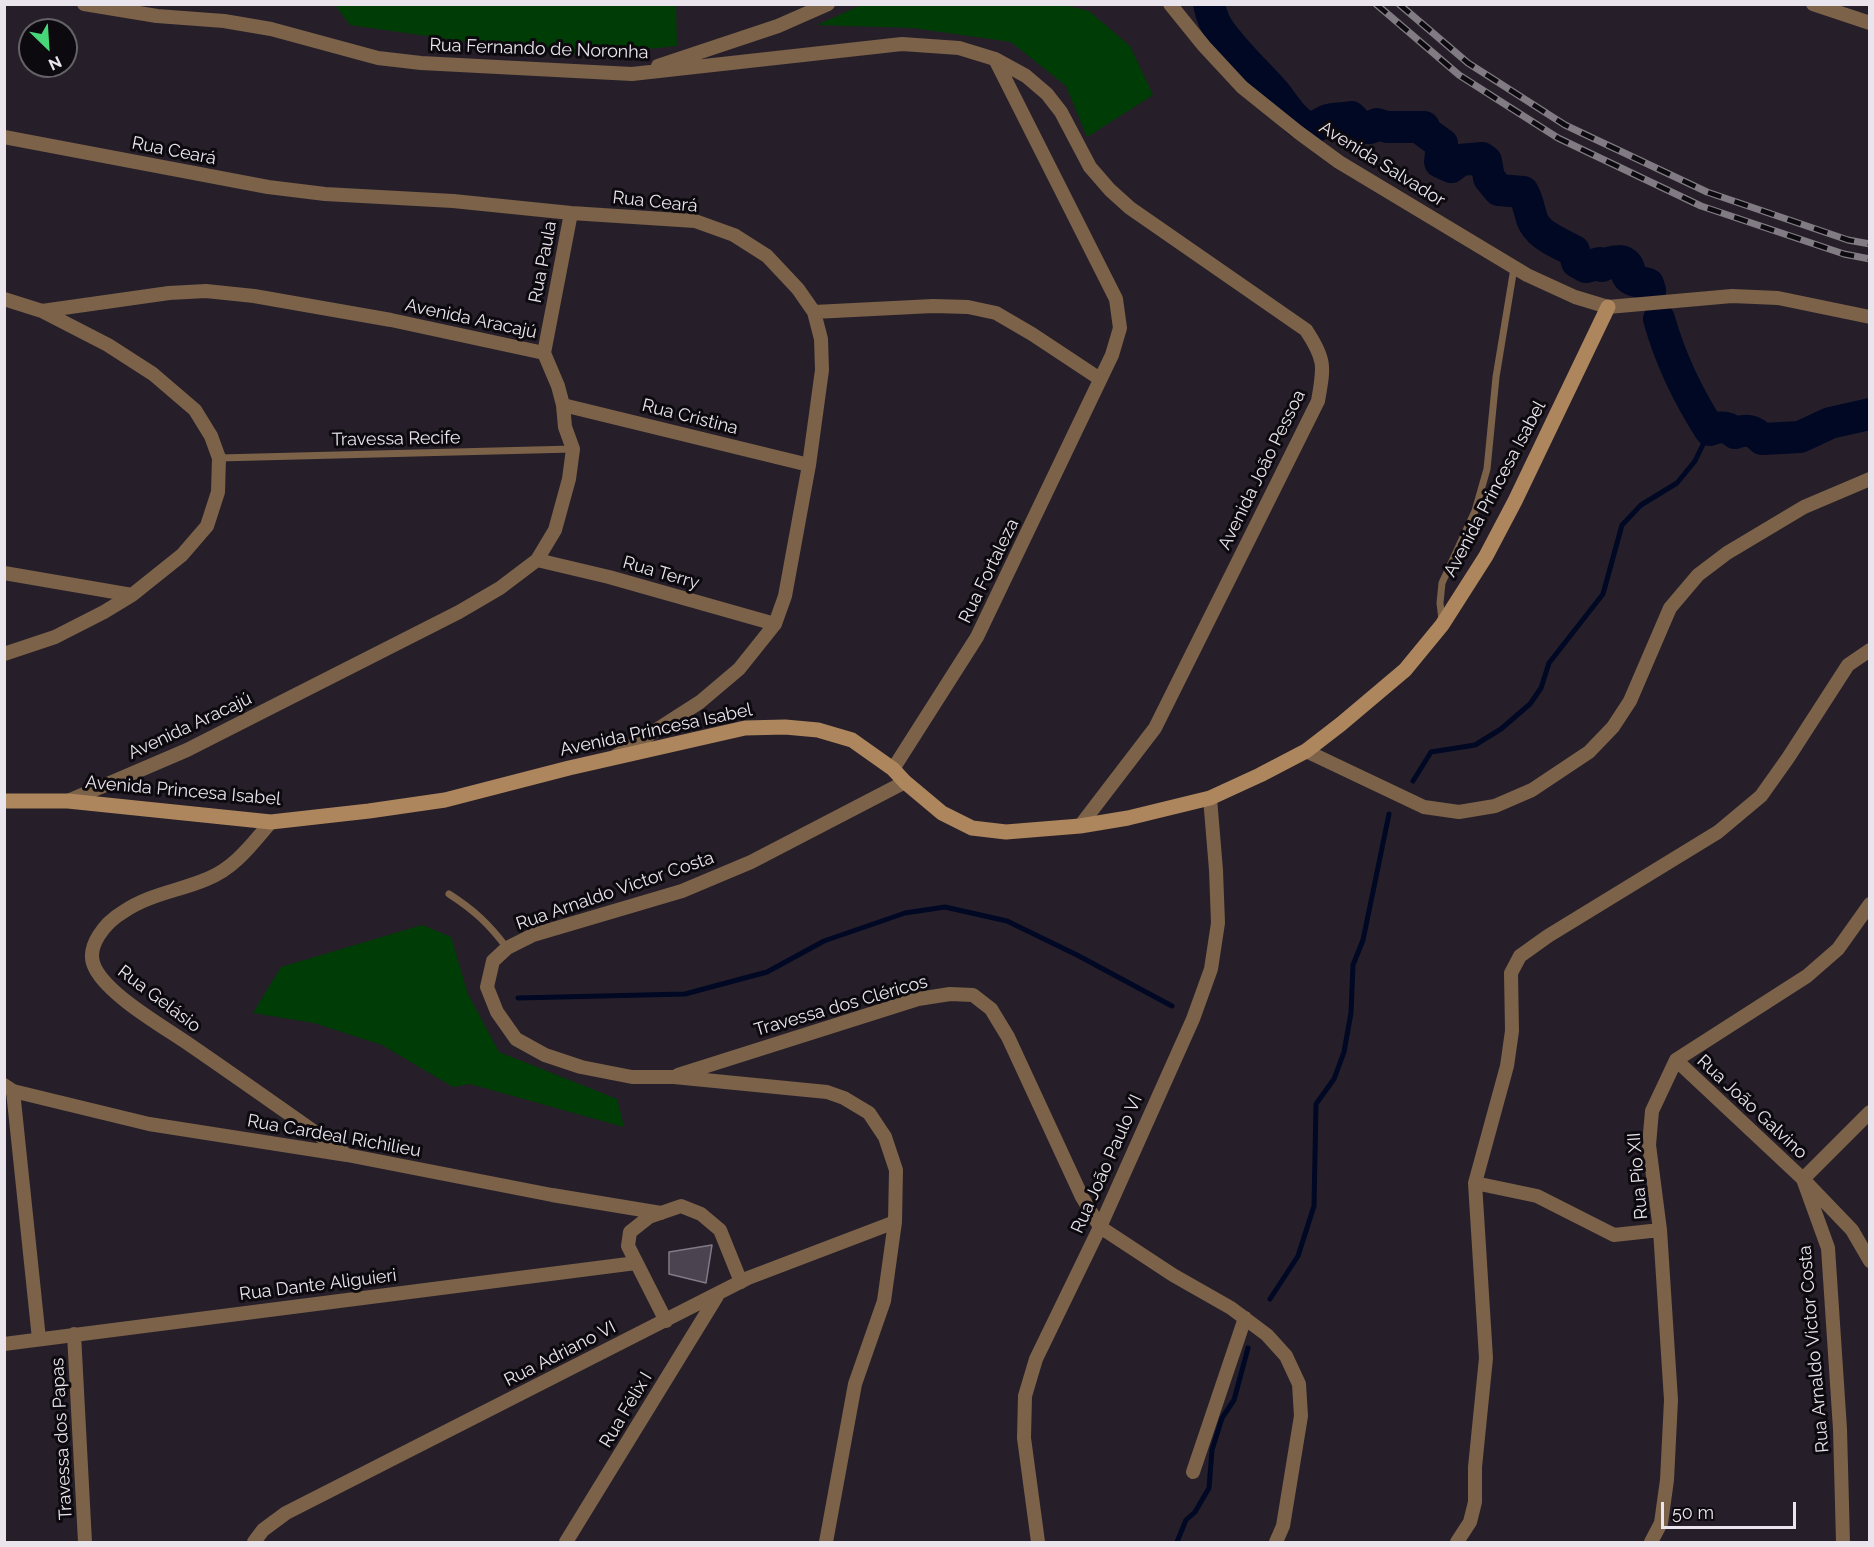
<!DOCTYPE html>
<meta charset="utf-8">
<style>
body{margin:0}
#map{position:relative;width:1874px;height:1547px;overflow:hidden;background:#261f29;font-family:Raleway,sans-serif}
canvas{display:block}
.frame{position:absolute;inset:0;border:6px solid #eae5ec;pointer-events:none}
.north{position:absolute;left:18px;top:18px;width:60px;height:60px;box-sizing:border-box;background:#0d0a0f;border:2px solid #656267;border-radius:50%;rotate:155deg;font-size:16px;font-weight:700;line-height:24px;text-align:center;color:#eae5ec}
.north::after{content:'';display:block;margin:auto;width:21px;height:27px;background:#47d779;clip-path:polygon(50% 0,100% 100%,50% 72%,0 100%)}
.scale{position:absolute;left:1661px;top:1502px;width:135px;height:27px;box-sizing:border-box;border:3px solid #eae5ec;border-top:0;padding-left:8px;font-size:18px;line-height:21px;white-space:nowrap;color:#eae5ec;-webkit-text-stroke:4px #0d0a0f;paint-order:stroke}
</style>
<div id="map">
<canvas width="1874" height="1547"></canvas>
<div class="frame"></div>
<div class="north">N</div>
<div class="scale">50 m</div>
</div>
<script>
const g = document.querySelector('canvas').getContext('2d');
g.lineJoin = 'round';
function paint(path, color) { g.fillStyle = color; g.fill(path, 'evenodd'); }
function trace(path, color, width, dash) { g.strokeStyle = color; g.lineWidth = width; g.lineCap = dash ? 'butt' : 'round'; g.setLineDash(dash || []); g.stroke(path); }
function write(font, color, halo, rows, align = 'center') {
  g.font = font + ' Raleway,sans-serif'; g.lineWidth = 6; g.setLineDash([]); g.textBaseline = 'middle'; g.strokeStyle = halo; g.fillStyle = color; for (const [text, x, y, turn = 0] of rows) {
    g.save(); g.translate(x, y); g.rotate((+turn || 0) * Math.PI / 180); g.textAlign = isNaN(turn) ? turn : align; if (halo) g.strokeText(text, 0, 0); g.fillText(text, 0, 0); g.restore();
  }
}
paint(new Path2D(`
 M335,5H676L677,46L587,55L490,45L350,25Z
 M861,5L1060,4L1089,11L1130,46L1153,95L1087,137L1066,86L1011,42L913,28L817,25Z
 M422,925L451,937L468,994L499,1052L617,1099L624,1127L470,1084L453,1087L382,1045L314,1023L253,1013L281,967Z`), '#003c05');
trace(new Path2D(`
 M1413,781L1431,752L1475,745L1501,729L1530,704L1541,688L1549,663L1603,594L1622,525L1641,505L1677,483L1695,461L1710,430
 M518,998L685,994L767,972L824,941L905,913L945,907L1007,921L1077,955L1172,1006
 M1270,1299L1298,1256L1314,1206L1316,1104L1334,1079L1344,1052L1351,1013L1353,965L1363,940L1389,814
 M1177,1542L1186,1520L1195,1512L1209,1488L1212,1450L1222,1418L1234,1400L1248,1348`), '#000824', 5);
trace(new Path2D(`
 M1209,4C1211,15 1215,25 1222,34C1238,55 1257,73 1275,93C1284,104 1293,121 1307,127C1316,130 1320,122 1328,120C1335,118 1343,119 1351,117L1362,128H1370L1377,124L1387,127H1424V131L1442,144L1440,162L1451,167L1460,160L1482,158L1486,161L1489,178L1499,190L1523,192C1528,201 1529,210 1532,219C1538,236 1560,243 1574,251L1577,262L1586,267L1600,263L1602,266C1611,261 1626,257 1629,269L1627,272C1627,282 1640,281 1648,284L1650,290
 M1659,319C1670,358 1688,396 1710,430C1720,426 1727,426 1735,433C1747,429 1753,430 1762,439L1800,437L1830,423L1870,414`), '#000824', 32);
const building = new Path2D(`
 M712,1245L706,1283L669,1274V1252Z`);
paint(building, '#4b434f');
trace(building, '#837a88', 1.5);
trace(new Path2D(`
 M219,458L573,449
 M1442,620L1440,603L1442,583L1475,511L1487,469L1496,377L1514,268
 M449,894C474,910 489,924 507,948`), '#7b6249', 7);
trace(new Path2D(`
 M84,4L157,16L224,21L271,29L378,58L421,63L632,74L902,44L959,48L995,59L1026,76L1047,94L1061,112L1090,167L1110,190L1130,208L1306,330C1326,360 1324,367 1318,401L1155,728L1080,826
 M1170,4L1204,46L1242,87L1298,132L1339,162L1527,275L1575,297L1608,307L1732,296L1778,298L1870,317
 M1813,4L1870,23
 M658,66L778,26L828,4
 M4,137L268,187L325,194L453,201L571,213L695,221L734,235L767,256L798,289L814,312L821,339L822,370L809,465L785,596L775,624L739,669L700,702L616,756
 M4,299L42,311L108,345L153,374L195,410L211,436L219,458L218,492L207,526L182,555L132,595L104,612L55,637L4,654
 M42,311L169,293L206,291L254,296L391,320L544,353L558,386L563,405L565,427L573,449L569,479L555,530L537,560L500,588L459,612L187,750L68,801
 M814,312L933,306L968,307L996,313L1032,334L1100,379
 M544,353L571,213
 M563,405L809,465
 M537,560L609,577L775,624
 M4,573L132,595
 M1306,751L1424,807L1459,812L1495,806L1532,790L1589,752L1613,727L1630,701L1670,608L1698,575L1727,553L1804,507L1870,479
 M893,769L977,637L1112,355L1120,328L1116,299L995,59
 M271,822C252,844 235,868 207,879C179,891 149,894 123,912C106,922 84,947 95,968C109,996 164,1027 190,1045C241,1080 292,1116 343,1152
 M1676,1060L1803,1179L1852,1230L1870,1261
 M678,1075L918,999L950,994L973,995L991,1009L1008,1037L1082,1197L1100,1227L1173,1275L1231,1308L1267,1335L1286,1356L1299,1384L1301,1416L1283,1526L1276,1542
 M4,1085L13,1091L149,1124L347,1155L552,1195L661,1213
 M13,1091L39,1339
 M1803,1179L1828,1248L1840,1429L1843,1542
 M1803,1179L1870,1112
 M1475,1183L1537,1196L1614,1235L1660,1230
 M666,1321L628,1246L630,1232L649,1217L681,1206L701,1214L720,1230L741,1282
 M74,1334L85,1542
 M4,1344L636,1263
 M1193,1472L1245,1318
 M254,1542L263,1530L286,1513L748,1278L895,1222
 M566,1542L717,1296
 M826,1542L855,1384L884,1301L895,1222L896,1170L885,1137L869,1113L844,1098L827,1092L674,1077H632L581,1067L545,1055L516,1039L497,1012L487,987L493,961L507,948L533,935L682,891L751,862L905,782
 M1038,1542L1024,1438L1025,1396L1036,1359L1100,1227L1193,1019L1211,969L1218,923L1216,870L1210,798
 M1457,1542L1470,1522L1475,1502V1467L1486,1358L1475,1183L1507,1066L1512,1031L1511,973L1520,956L1548,936L1718,832L1761,796L1788,758L1848,665L1870,650
 M1651,1542L1661,1523L1667,1480L1671,1400L1660,1230L1649,1145L1652,1111L1676,1060L1807,976L1838,949L1870,904`), '#7b6249', 14);
trace(new Path2D(`
 M4,801H68L271,822L369,811L445,800L569,768L745,728L785,727L818,730L852,740L893,769L905,782L942,813L972,828L1006,832L1080,826L1128,818L1210,798L1260,775L1306,751L1341,724L1405,670L1442,625L1486,556L1515,501L1608,307`), '#ae865d', 15);
const rail = new Path2D(`
 M1376,4L1459,75L1558,138L1701,206L1844,254L1870,259
 M1399,4L1468,63L1565,125L1707,192L1848,240L1870,244`);
trace(rail, '#817b84', 7);
trace(rail, '#0d0a0f', 4.5, [14]);
write('18px', '#eae5ec', '#0d0a0f', [
 ["Rua Fernando de Noronha",539,49,2],
 ["Rua Ceará",174,151,11],
 ["Avenida Salvador",1382,164,32],
 ["Rua Ceará",655,202,6],
 ["Rua Paula",543,262,-79],
 ["Avenida Aracajú",471,319,12],
 ["Rua Cristina",690,417,14],
 ["Travessa Recife",396,439,-1],
 ["Avenida João Pessoa",1262,470,-64],
 ["Avenida Princesa Isabel",1495,489,-62],
 ["Rua Fortaleza",989,571,-64],
 ["Rua Terry",661,573,16],
 ["Avenida Aracajú",190,726,-25],
 ["Avenida Princesa Isabel",656,730,-12],
 ["Avenida Princesa Isabel",183,791,5],
 ["Rua Arnaldo Victor Costa",615,891,-19],
 ["Rua Gelásio",159,999,37],
 ["Travessa dos Cléricos",841,1006,-16],
 ["Rua João Galvino",1752,1107,43],
 ["Rua Cardeal Richilieu",334,1136,10],
 ["Rua João Paulo VI",1107,1164,-66],
 ["Rua Pio XII",1638,1176,-95],
 ["Rua Dante Aliguieri",318,1285,-7],
 ["Rua Arnaldo Victor Costa",1814,1349,-95],
 ["Rua Adriano VI",560,1354,-27],
 ["Rua Félix I",626,1410,-59],
 ["Travessa dos Papas",62,1439,-93]
]);
</script>
